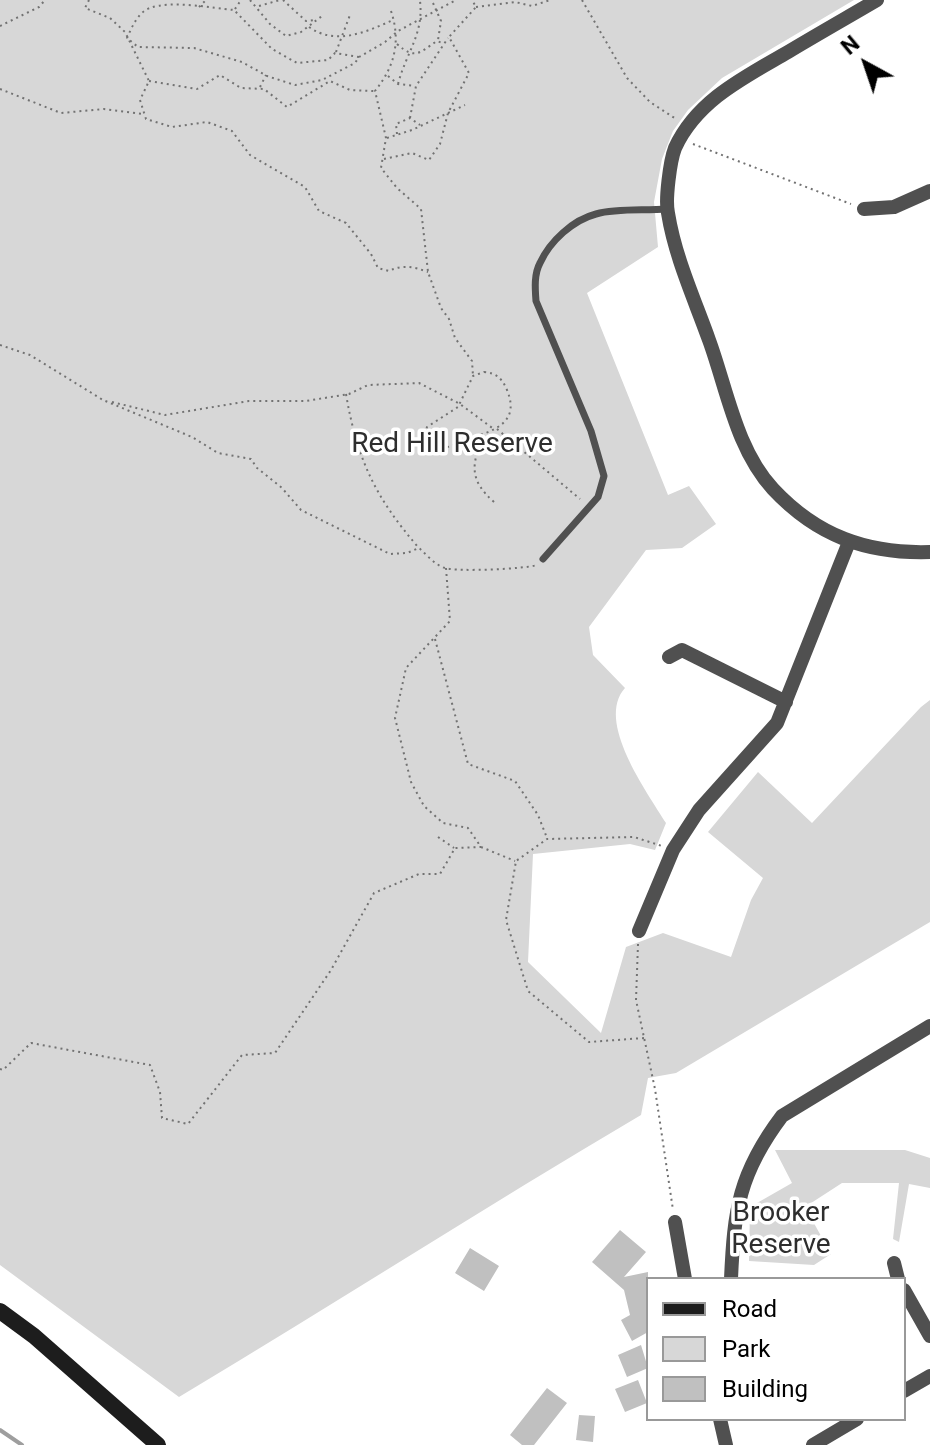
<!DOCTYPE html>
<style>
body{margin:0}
#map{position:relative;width:930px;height:1445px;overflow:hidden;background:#fff;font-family:Roboto,sans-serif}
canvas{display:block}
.legend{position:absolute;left:646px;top:1277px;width:260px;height:144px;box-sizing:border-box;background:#fff;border:2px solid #999;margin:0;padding:10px 14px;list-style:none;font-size:24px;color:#000}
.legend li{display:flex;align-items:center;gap:16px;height:40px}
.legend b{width:40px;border:2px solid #999}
.north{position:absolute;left:826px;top:24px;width:80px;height:80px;-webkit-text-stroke:6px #fff;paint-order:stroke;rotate:320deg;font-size:22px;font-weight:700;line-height:32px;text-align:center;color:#000}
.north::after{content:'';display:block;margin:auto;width:28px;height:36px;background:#000;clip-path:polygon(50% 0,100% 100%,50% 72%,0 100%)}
</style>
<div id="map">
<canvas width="930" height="1445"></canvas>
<ul class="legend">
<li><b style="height:10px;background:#1d1d1d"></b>Road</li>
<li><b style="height:22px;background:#d7d7d7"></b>Park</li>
<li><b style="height:22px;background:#c0c0c0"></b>Building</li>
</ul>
<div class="north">N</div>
</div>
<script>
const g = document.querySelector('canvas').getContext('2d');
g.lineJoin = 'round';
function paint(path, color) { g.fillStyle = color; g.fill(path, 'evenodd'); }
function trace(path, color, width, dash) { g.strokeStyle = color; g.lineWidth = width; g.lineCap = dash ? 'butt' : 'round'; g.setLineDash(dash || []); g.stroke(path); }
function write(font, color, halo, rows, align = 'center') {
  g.font = font + ' Roboto,sans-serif'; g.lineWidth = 7; g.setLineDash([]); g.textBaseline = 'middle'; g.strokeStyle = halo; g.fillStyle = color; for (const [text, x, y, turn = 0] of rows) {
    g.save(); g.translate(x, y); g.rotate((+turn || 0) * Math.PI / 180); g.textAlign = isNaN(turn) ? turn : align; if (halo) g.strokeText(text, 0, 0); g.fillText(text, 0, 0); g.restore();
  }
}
paint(new Path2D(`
 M0,0H854L722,78L688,110L673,131L662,159L654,202L658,247L587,293L668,495L689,486L716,524L682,548L646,550L589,627L593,655L625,688C595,721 647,792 666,823L655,850L630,844L533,854L528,962L601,1033L626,947L663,933L731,957L751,900L763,878L708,832L758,772L812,823L921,707L930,700V922L676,1073L648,1078L641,1115C485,1207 334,1304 179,1397L0,1265Z
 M775,1150H905L930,1158V1188L909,1184L899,1242L893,1239L899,1183H842L805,1207L831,1254L814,1265L749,1261L750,1207L792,1183Z`), '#d7d7d7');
trace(new Path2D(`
 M0,1430L22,1445`), '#9e9e9e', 4);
paint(new Path2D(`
 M620,1230L646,1252L624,1277L648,1272V1332L632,1341L621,1320L630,1315L624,1290L592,1262Z
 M470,1248L499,1266L484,1291L455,1273Z
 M641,1345L648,1368L627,1377L618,1355Z
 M638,1380L647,1403L625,1412L615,1389Z
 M547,1388L567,1403L534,1445H522L510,1435Z
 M579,1415L595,1416L593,1442L576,1440Z`), '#c0c0c0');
trace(new Path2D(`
 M89,0L85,8L110,18L125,32L149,81L140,100L146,119L172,127L207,122L232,131L250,155L305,187L319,211L346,223L371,254L378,268L389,271C403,264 414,267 428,272
 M250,0L270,24L286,36L301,32L322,16
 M283,0L306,21L314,20
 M582,0L627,78L650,102L676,119
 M433,3L441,21L438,40
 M259,6L280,0
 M199,7L206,0
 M476,7L515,2L532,6L550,0
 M235,9L241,0
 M391,11C401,41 395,66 375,91L386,138L381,168L397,188L421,209L428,272L441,308L449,319L455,338L472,361L473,376
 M0,26L39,7L45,0
 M309,27C336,46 366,32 393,20
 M397,44C415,60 419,53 437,41L442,43
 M336,52L350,15
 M359,57L335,53L328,60L297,63L272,49L234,10C212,8 171,0 150,8C138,12 132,27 127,38L138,47L194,48L242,62L267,76L295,85L322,80L355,63L359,57L385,42L398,31L456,0
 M388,76L398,84L415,86
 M149,81L197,89L220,75L241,88L264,89L287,107L330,81L350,90L374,91
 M398,84C406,53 424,34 420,1
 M260,87L266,75
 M0,89L61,113L104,109L143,114
 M410,118L416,86L448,38
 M397,134L396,124L410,118L420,125
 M387,138L412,130L465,105
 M693,144L851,204
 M384,159L412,153L429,160L440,144L448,113L469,73L449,37L476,7L472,0
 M0,345L30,355L103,400L192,437L218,453L251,459L257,468L282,488L301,510L390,554L407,553L419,548C427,555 435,565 445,568C456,572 525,569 537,565
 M484,372C496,373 502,378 507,390C521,424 492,431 468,439C457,443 450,449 438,447C431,445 428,440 425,434L427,427L458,407L473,376Z
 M346,394C357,459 375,497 418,547
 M112,402L165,415L249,401H306L349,394L368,385L419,383L460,404L495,430
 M497,429L580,499
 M484,436C471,464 469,480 494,502
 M446,568L450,621L406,668L395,718L411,782L424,806L443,823L468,828L481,847L515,861
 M435,639L468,764L515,781L538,815L547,838
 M438,837L454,848
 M638,944L636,1000L655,1089L673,1210
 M644,1038L589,1042L528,991L506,920L516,861L547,839L634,837L662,846
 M0,1069L3,1070L31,1043L150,1065L160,1092L162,1118L188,1124L242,1055L275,1053L331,970L374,893L419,874H440L455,848L481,847`), '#727272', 2, [2, 4]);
trace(new Path2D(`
 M543,559L598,497L604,476L591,431L536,301C535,288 534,274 540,263C550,241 573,220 596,214C618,208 644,211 667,209`), '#505050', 7);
trace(new Path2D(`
 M877,0C848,17 818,34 788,52C745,77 697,100 675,148C670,161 665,200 668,213C675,257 694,298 709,340C727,389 736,449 773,489C817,536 867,554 930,552
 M864,209L894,207L930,191
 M669,657L682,650L786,702
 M639,931L673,850L699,810L777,723L849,542
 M675,1222L685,1279
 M894,1263L898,1279
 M731,1279C734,1210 739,1173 782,1116L930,1026
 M904,1290L930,1336
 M904,1391L930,1376
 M720,1419L726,1445
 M813,1445L857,1419`), '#505050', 14);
trace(new Path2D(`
 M0,1311L34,1336L158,1445`), '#1d1d1d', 16);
write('28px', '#2e2e2e', '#fff', [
 ["Red Hill Reserve",452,445],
 ["Brooker",781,1214],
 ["Reserve",781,1246]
]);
</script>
